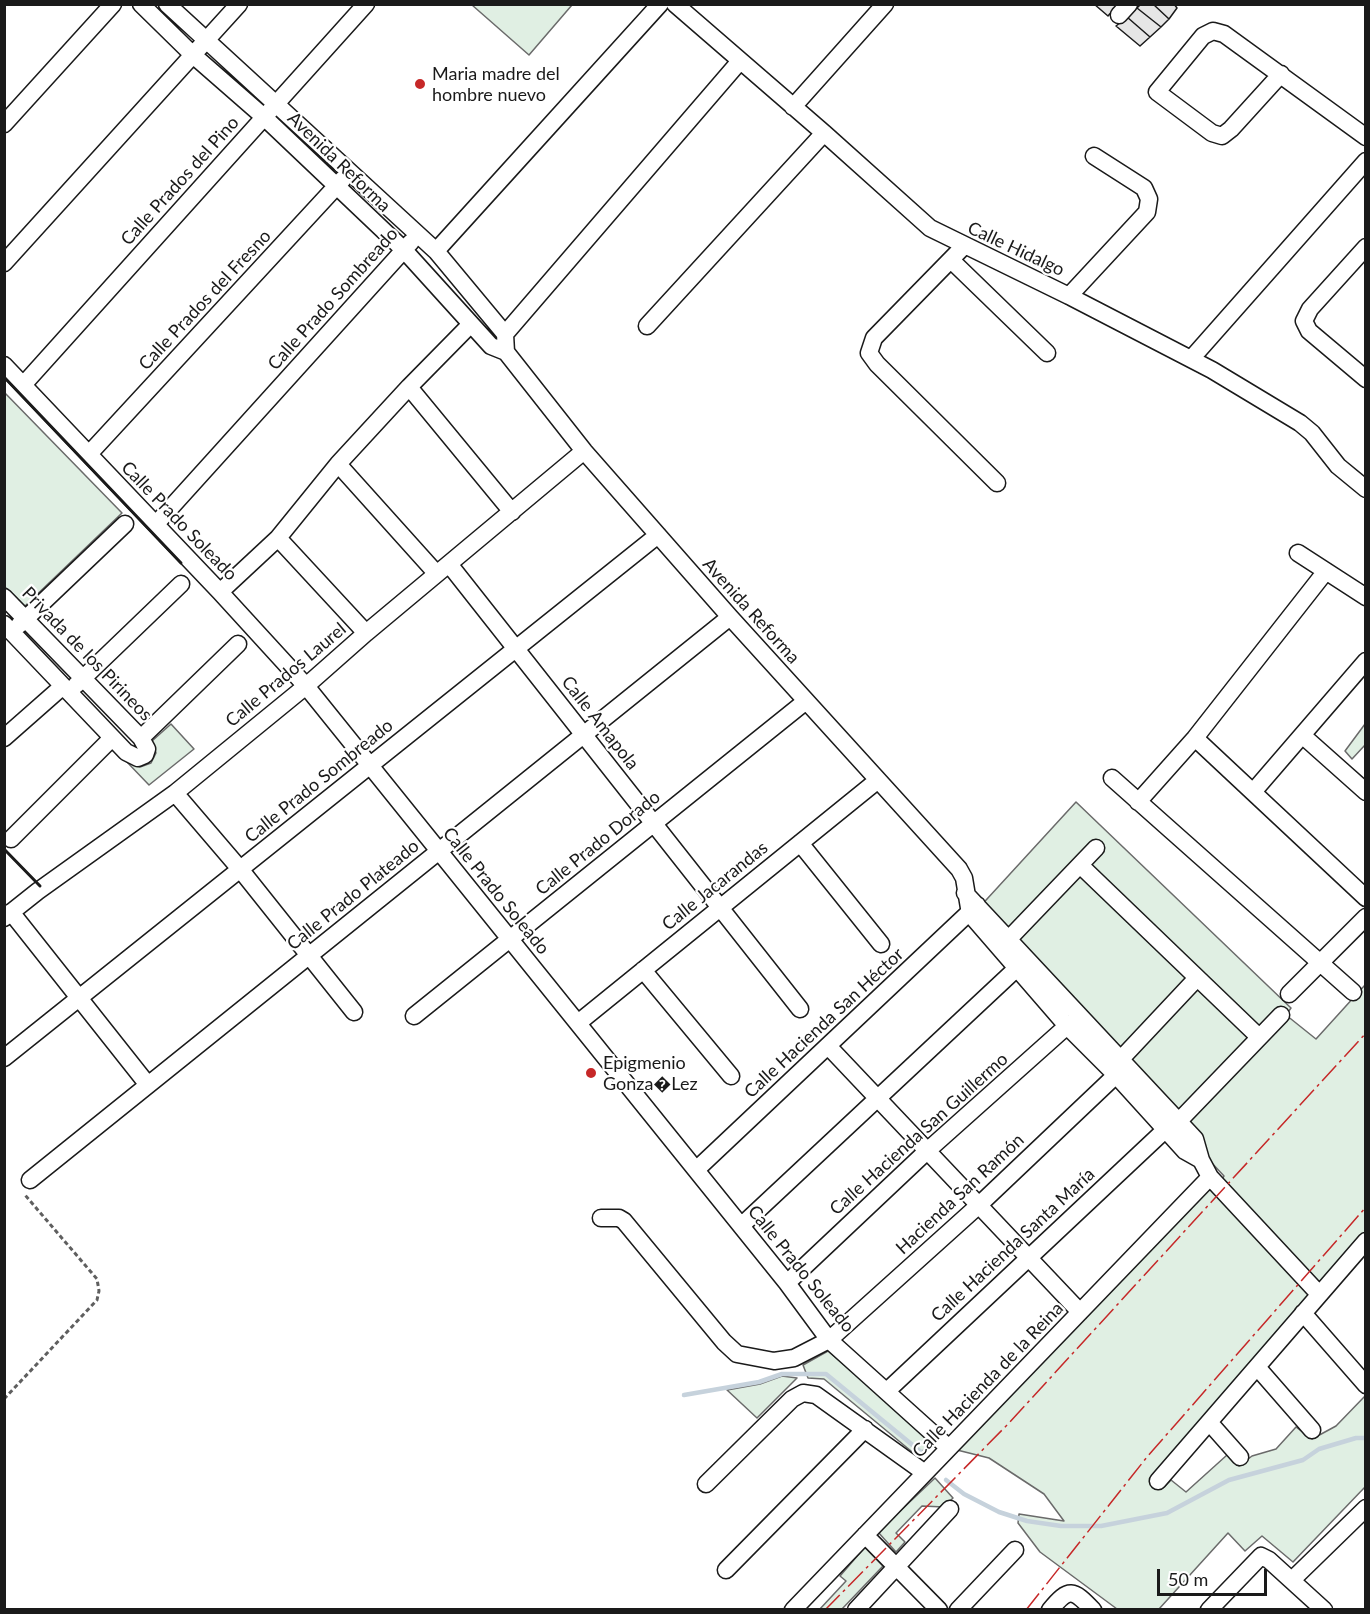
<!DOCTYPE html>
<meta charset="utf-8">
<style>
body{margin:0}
#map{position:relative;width:1370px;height:1614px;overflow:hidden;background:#fff;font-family:Lato,sans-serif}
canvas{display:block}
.frame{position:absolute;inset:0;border:6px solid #1a1a1a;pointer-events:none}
.scale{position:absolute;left:1157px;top:1569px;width:110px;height:27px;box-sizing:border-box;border:3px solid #1a1a1a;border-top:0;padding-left:8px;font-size:18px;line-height:21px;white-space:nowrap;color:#1a1a1a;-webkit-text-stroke:4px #fff;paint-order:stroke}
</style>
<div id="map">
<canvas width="1370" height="1614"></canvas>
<div class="frame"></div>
<div class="scale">50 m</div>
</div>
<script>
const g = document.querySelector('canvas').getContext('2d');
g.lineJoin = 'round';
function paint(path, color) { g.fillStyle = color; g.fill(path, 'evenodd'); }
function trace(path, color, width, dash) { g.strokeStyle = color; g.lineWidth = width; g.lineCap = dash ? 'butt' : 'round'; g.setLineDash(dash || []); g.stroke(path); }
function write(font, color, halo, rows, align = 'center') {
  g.font = font + ' Lato,sans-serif'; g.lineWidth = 4.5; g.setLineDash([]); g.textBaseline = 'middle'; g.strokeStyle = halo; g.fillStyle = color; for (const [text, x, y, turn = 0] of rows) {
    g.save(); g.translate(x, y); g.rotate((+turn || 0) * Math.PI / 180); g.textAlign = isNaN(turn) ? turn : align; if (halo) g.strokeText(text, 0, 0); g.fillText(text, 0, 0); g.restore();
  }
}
const green = new Path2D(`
 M472,5H572L529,55Z
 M4,392L122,513L25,606L5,587Z
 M171,724L194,749L149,785L125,760L140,767L151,763L156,753L152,741Z
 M1365,724V745L1352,759L1345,751Z
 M1076,802L1291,1008L1286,1015L1316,1039L1365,985V1243L1150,1481L1163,1488L1171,1480L1186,1492L1227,1455L1239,1466L1252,1456L1276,1449L1296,1427L1312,1439L1336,1426L1365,1396V1487L1293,1562L1262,1536L1245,1551L1228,1533L1159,1609H1117L1040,1552L1018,1523L1019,1514L1064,1521L1044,1494L989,1458L949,1448L1210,1177L1218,1185L1224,1176L976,911Z
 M828,1351L926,1435C928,1445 927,1449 918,1454L911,1451L824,1379L808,1378L803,1365Z
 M782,1376L797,1378L757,1418L727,1390L760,1384Z
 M935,1478L953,1498L944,1507L922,1506L896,1533L905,1542L896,1552L878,1532Z
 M865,1547L883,1566L842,1609L819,1610L846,1581L840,1576Z`);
paint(green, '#e0efe3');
trace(green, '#6a6a6a', 1.5);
trace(new Path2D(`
 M684,1395L759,1382L782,1374H826L921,1452
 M946,1480L964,1494L999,1512L1027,1521L1061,1526H1101L1167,1513L1229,1480L1303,1460L1319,1449L1356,1438H1366`), '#c6d2dc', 4.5);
const building = new Path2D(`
 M1094,4H1118L1108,16Z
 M1141,4H1153L1169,19L1161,27L1137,8Z
 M1153,4H1174L1177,8L1169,19Z
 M1137,8L1161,27L1150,37L1127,17Z
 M1127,17L1150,37L1140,46L1116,26Z`);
paint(building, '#e6e6e6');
trace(building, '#1a1a1a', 1.5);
const minor = new Path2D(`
 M141,4L193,55L264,117L404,250L491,346L506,352L584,451L730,617L959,869L964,878L970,914L1067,1026L1116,1075L1185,1151L1201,1160
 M167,4L436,251L505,334L506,352
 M675,4L824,133L930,228L1069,296L1212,370L1300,423L1312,433L1338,466L1366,489
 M1119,15L1129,4
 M1281,74L1231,129L1222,136L1212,133L1157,92L1203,36L1213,31L1224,34L1366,137
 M793,107L885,4
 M4,124L113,4
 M964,246L874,338L869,353L877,364L997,483
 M1366,247L1310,309L1304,321L1309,331L1366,379
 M436,251L660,4
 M951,260L1047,353
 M4,263L239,4
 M1069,296L1147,212L1149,199L1144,188L1094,156
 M647,326L824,133
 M505,334L740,61
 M1191,359L1366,161
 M4,365L220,592L306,686L787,1283L829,1340L949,1448
 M24,384L366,4
 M409,387L512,512
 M89,454L343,179
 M338,464L436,573
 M156,524L411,242
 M278,538L366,633
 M1298,553L1366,597
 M449,564L800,1009
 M220,592L278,538L338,464L409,387L471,324
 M4,597L141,738L147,749L145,755L138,758L126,752L4,624
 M19,625L125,524
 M76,685L181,584
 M1302,735L1366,792
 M4,738L63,686
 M141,738L238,644
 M1195,738L1366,898
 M1112,778L1353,992
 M1253,792L1366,661
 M175,793L240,869L354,1012
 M1138,802L1195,738L1326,571
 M11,839L112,738
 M800,843L881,944
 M1080,865L1259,1037
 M965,893L1195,1139L1201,1160L1210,1177L1319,1294
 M11,912L148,1085
 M4,918L38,891L175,793L306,686L366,633L584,451
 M1002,946L1096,848
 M643,970L731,1076
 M1289,994L1366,917
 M414,1016L806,701
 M578,1023L878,780
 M828,1046L1080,1312
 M4,1058L658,535
 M1120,1060L1197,978
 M1178,1122L1281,1015
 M696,1170L977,905
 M30,1180L730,617
 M601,1218H619L624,1221L724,1342L737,1354L774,1361L794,1358L829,1340L979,1205L1116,1075
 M741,1226L1017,968
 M787,1283L927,1151L1067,1026L1075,1021
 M1303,1313L1366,1385
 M1257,1367L1312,1430
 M887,1391L1166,1129
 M1209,1422L1240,1457
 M1158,1481L1366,1241
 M706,1484L792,1399L803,1393L816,1395L925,1473
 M865,1535L939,1610
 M726,1570L865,1429
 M1292,1580L1366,1508
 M793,1610L1210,1177
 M856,1610L950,1509
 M958,1610L1015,1550
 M1050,1610C1069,1587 1073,1589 1093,1610
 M1209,1610L1261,1556L1269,1560L1324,1610`);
trace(minor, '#1a1a1a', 19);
trace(new Path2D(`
 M4,1399L97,1300L99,1291L97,1279L25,1195`), '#5f5f5f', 3, [4.5, 3]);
trace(minor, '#fff', 16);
trace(new Path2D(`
 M4,377L181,563
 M4,849L40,886`), '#1a1a1a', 3);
trace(new Path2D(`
 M825,1610L1009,1423L1366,1033
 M1026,1610L1147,1457L1366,1207`), '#c62828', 1.5, [21, 4.5, 3, 4.5]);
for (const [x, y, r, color] of [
 [420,84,6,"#c62828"],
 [591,1073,6,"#c62828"]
]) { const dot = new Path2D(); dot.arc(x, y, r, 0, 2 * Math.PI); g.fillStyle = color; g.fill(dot); trace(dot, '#fff', 2); }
write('18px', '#1a1a1a', '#fff', [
 ["Maria madre del",432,74],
 ["hombre nuevo",432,95],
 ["Epigmenio",603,1063],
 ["Gonza�Lez",603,1084]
], 'left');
write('18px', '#1a1a1a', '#fff', [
 ["Avenida Reforma",339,162,44],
 ["Calle Prados del Pino",180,181,-48],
 ["Calle Hidalgo",1016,249,25],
 ["Calle Prado Sombreado",333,299,-48],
 ["Calle Prados del Fresno",205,300,-47],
 ["Calle Prado Soleado",179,521,46],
 ["Avenida Reforma",751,611,48],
 ["Privada de los Pirineos",87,654,46],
 ["Calle Prados Laurel",286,675,-40],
 ["Calle Amapola",600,723,52],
 ["Calle Prado Sombreado",319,781,-39],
 ["Calle Prado Dorado",598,843,-39],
 ["Calle Jacarandas",715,886,-39],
 ["Calle Prado Soleado",496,891,51],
 ["Calle Prado Plateado",353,895,-39],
 ["Calle Hacienda San Héctor",824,1023,-43],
 ["Calle Hacienda San Guillermo",919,1134,-42],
 ["Hacienda San Ramón",960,1194,-43],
 ["Calle Hacienda Santa María",1013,1245,-43],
 ["Calle Prado Soleado",801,1269,51],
 ["Calle Hacienda de la Reina",988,1380,-46]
]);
</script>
